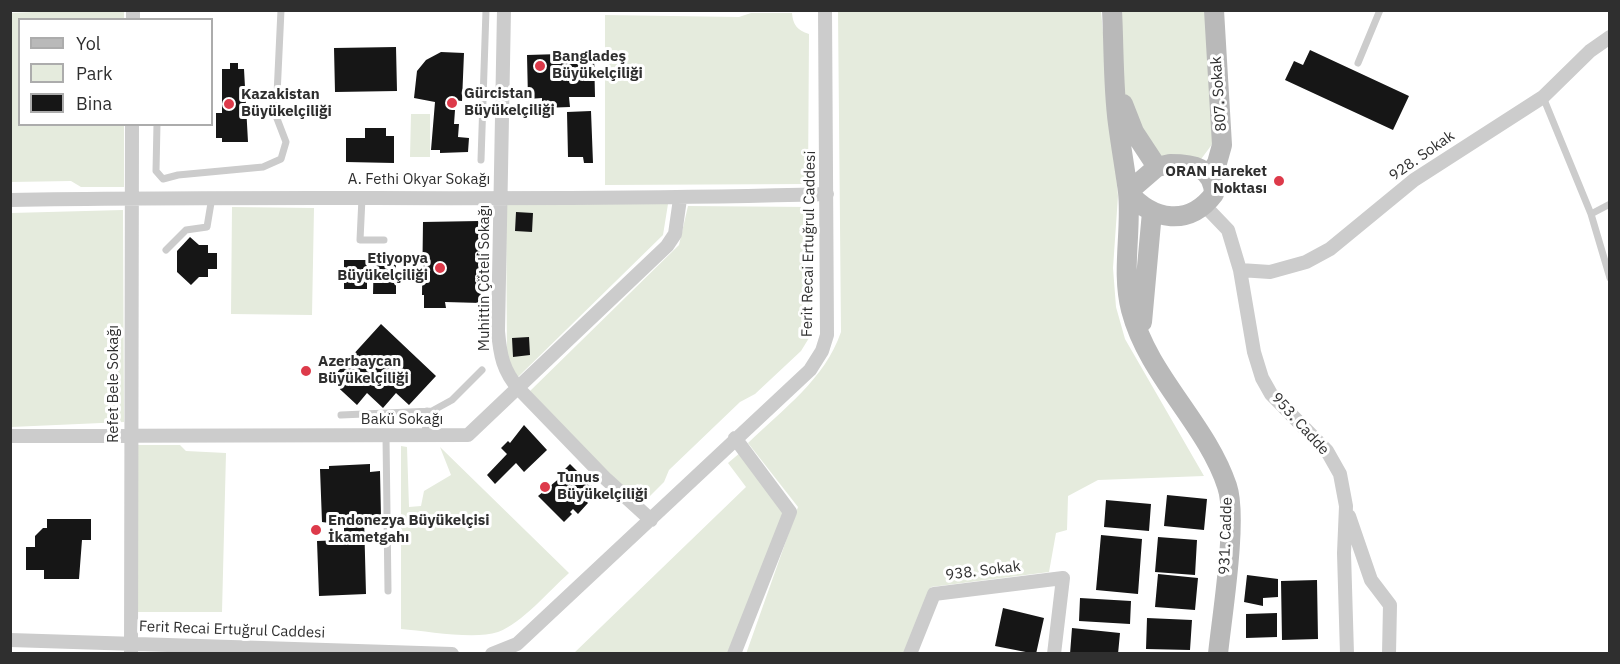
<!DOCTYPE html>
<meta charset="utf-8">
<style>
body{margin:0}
#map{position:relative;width:1620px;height:664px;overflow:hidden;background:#fff;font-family:"IBM Plex Sans",sans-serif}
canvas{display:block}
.frame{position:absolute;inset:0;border:12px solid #2f2f2f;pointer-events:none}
.legend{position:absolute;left:18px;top:18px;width:195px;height:108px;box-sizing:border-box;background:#fff;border:2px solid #acacac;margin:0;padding:8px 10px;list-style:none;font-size:18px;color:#2f2f2f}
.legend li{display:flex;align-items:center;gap:12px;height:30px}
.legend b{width:30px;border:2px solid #acacac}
</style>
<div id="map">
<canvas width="1620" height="664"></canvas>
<div class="frame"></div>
<ul class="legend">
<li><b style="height:8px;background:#b9b9b9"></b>Yol</li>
<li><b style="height:16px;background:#e5ebdd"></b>Park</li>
<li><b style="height:16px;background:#161616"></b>Bina</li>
</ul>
</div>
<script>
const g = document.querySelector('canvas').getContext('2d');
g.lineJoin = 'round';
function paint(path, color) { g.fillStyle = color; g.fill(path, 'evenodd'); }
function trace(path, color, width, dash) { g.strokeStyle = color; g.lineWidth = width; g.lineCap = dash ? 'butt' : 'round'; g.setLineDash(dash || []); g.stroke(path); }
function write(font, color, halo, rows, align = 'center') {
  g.font = font + ' "IBM Plex Sans",sans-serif'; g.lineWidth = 6; g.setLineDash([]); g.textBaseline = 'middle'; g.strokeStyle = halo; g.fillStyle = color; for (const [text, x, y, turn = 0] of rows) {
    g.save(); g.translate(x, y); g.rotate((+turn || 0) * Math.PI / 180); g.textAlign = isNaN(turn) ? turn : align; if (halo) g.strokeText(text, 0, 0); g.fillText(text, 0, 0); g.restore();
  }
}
paint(new Path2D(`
 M76,10L124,11V19L20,20V124L124,125V187H81L71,181L11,182V13Z
 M838,11H1101L1118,196L1113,268L1116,307L1125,339L1204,476L1098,480L1068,496L1067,530L1056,533L1049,572L931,587L906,653L746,654L798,507L748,443C783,409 825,379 841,332Z
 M1112,11H1214L1213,143L1196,166L1157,167L1116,88Z
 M751,13H792C793,25 797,30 809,34L808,184L605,185V15L739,17Z
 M411,114H430V157H410Z
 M506,203L668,204L663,235L518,377L507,360Z
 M688,206L809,207L812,327L809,338L801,351L755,394L740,402L669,470L664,482L642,504L591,456L530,391L679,245Z
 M232,207L314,208L312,315L231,314Z
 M123,210L124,422L11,427V213Z
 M138,445H180L186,451L226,453L222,612H136Z
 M401,446L407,447L409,507L421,506L424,491L451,475L440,447L569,573C550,590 521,624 498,632C474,640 427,631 401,629Z
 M741,452L785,513L729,653L573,654L746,487L728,463Z`), '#e5ebdd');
paint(new Path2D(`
 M396,47L397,91L335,92L334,48Z
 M1310,50L1409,96L1393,130L1285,80L1294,61L1303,65Z
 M441,52L464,53L462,101L452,100V110H455L454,124H459L458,137L469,138L468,152L440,153V150H431L435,102L414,98L417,71L426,60Z
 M594,53L595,97H569L570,107L542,108V98L528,99L527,55Z
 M230,63H238V69H244L248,142H222V138H216V113H222V69H230Z
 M591,111L593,163H584L583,157H568L567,112Z
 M365,128H386V136H394V163L346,162V138H365Z
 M516,212L533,213L532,232L515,231Z
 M479,221L481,303L445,302L446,308H424V295H422L423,222Z
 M190,237L199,245H208V253H217V269H208V277H199L191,285L177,272V251Z
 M374,253H396V294H373Z
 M344,260H367V289H344Z
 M381,324L436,376L409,405L396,393L383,408L367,393L357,405L330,380Z
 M529,337L530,355L513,357L512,338Z
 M524,425L547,450L524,472L516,463L495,484L487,475L507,454L501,448L508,441L510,443Z
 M370,464V472L380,471L381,517H364L366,594L319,596L317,541L344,540V525L322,522L320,469H329V466Z
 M570,464L596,490L588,498L586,496L583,498L588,503L578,514L573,509L570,512L572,514L564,522L538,496L561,477L559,475Z
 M1167,495L1207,499L1204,530L1164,526Z
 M1106,500L1151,504L1149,531L1104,527Z
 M47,519H91V540H82L79,579H44V570H26V547H35V536L43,528H47Z
 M1101,535L1142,539L1138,594L1096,590Z
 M1158,537L1197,540L1195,575L1155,572Z
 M1158,574L1198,578L1195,610L1155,607Z
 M1247,575L1278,579V597L1263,598V606L1244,602Z
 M1317,580L1318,639L1282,640L1281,581Z
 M1080,598L1131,601L1130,624L1079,621Z
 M1003,608L1044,618L1036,654L995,646Z
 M1277,613V637L1246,638V614Z
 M1147,618L1192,620L1190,650L1146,649Z
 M1072,628L1120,633L1118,654H1070Z`), '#161616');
trace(new Path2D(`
 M1358,63L1380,10
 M1543,97L1591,214L1610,278
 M157,124L156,171L163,179L178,175L263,167L281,159L286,142L276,116L281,10
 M481,160L486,10
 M362,198L360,240H384
 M1591,214L1610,204
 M166,250L186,230L207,227L212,197
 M341,415L432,411L452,400L482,370
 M425,436L427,411
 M386,437L388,591`), '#ccc', 7);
trace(new Path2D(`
 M504,10L498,331C500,355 503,371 519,389L606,479L651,520
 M133,20V10
 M10,200C283,195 555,202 827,194
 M1205,206L1228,230L1240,270L1254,352L1262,378L1271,394L1327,451L1340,474L1346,506L1344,553L1347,654
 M1240,270L1270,272L1306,262L1330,249L1414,180L1543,97L1590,51L1610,37
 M10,436L468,435L667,246L675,234L680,199
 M1349,516L1371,580L1390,605L1389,654
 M10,640L452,654
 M131,654L132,124
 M492,654L517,644L810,370L822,351L827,335L825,10
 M734,654L790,512L735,438
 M910,654L934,594L1063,578L1054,654`), '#ccc', 14);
trace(new Path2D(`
 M1112,10C1114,48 1113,87 1118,124C1121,147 1125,169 1128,192C1132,231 1121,271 1131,310C1148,376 1206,423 1227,486C1238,518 1222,615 1218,654
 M1123,104L1134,132L1157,167
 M1170,164C1193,164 1213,167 1214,194C1189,227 1153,221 1128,192L1157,167Z
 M1209,175L1217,163L1222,145L1214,10
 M1142,322L1152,212`), '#b9b9b9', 20);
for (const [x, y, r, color] of [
 [540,66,6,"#dd3a4a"],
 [452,103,6,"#dd3a4a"],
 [229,104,6,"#dd3a4a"],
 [1279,181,6,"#dd3a4a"],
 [440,268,6,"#dd3a4a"],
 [306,371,6,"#dd3a4a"],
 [545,487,6,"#dd3a4a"],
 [316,530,6,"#dd3a4a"]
]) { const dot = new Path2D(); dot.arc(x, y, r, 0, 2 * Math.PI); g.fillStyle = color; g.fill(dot); trace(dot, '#fff', 2); }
write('bold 15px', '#2f2f2f', '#fff', [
 ["Bangladeş",552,57],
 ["Büyükelçiliği",552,74],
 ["Gürcistan",464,94],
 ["Büyükelçiliği",464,111],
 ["Kazakistan",241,95],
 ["Büyükelçiliği",241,112],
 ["ORAN Hareket",1267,172,"right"],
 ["Noktası",1267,189,"right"],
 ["Etiyopya",428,259,"right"],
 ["Büyükelçiliği",428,276,"right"],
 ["Azerbaycan",318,362],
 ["Büyükelçiliği",318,379],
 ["Tunus",557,478],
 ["Büyükelçiliği",557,495],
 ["Endonezya Büyükelçisi",328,521],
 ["İkametgahı",328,538]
], 'left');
write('15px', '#2f2f2f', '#fff', [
 ["807. Sokak",1219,94,-94],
 ["928. Sokak",1422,156,-35],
 ["A. Fethi Okyar Sokağı",419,180],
 ["Ferit Recai Ertuğrul Caddesi",809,244,-89],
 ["Muhittin Çöteli Sokağı",485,278,-90],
 ["Refet Bele Sokağı",114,384,-90],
 ["Bakü Sokağı",402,420],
 ["953. Cadde",1300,424,48],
 ["931. Cadde",1226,536,-88],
 ["938. Sokak",983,571,-7],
 ["Ferit Recai Ertuğrul Caddesi",232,630,2]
]);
</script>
